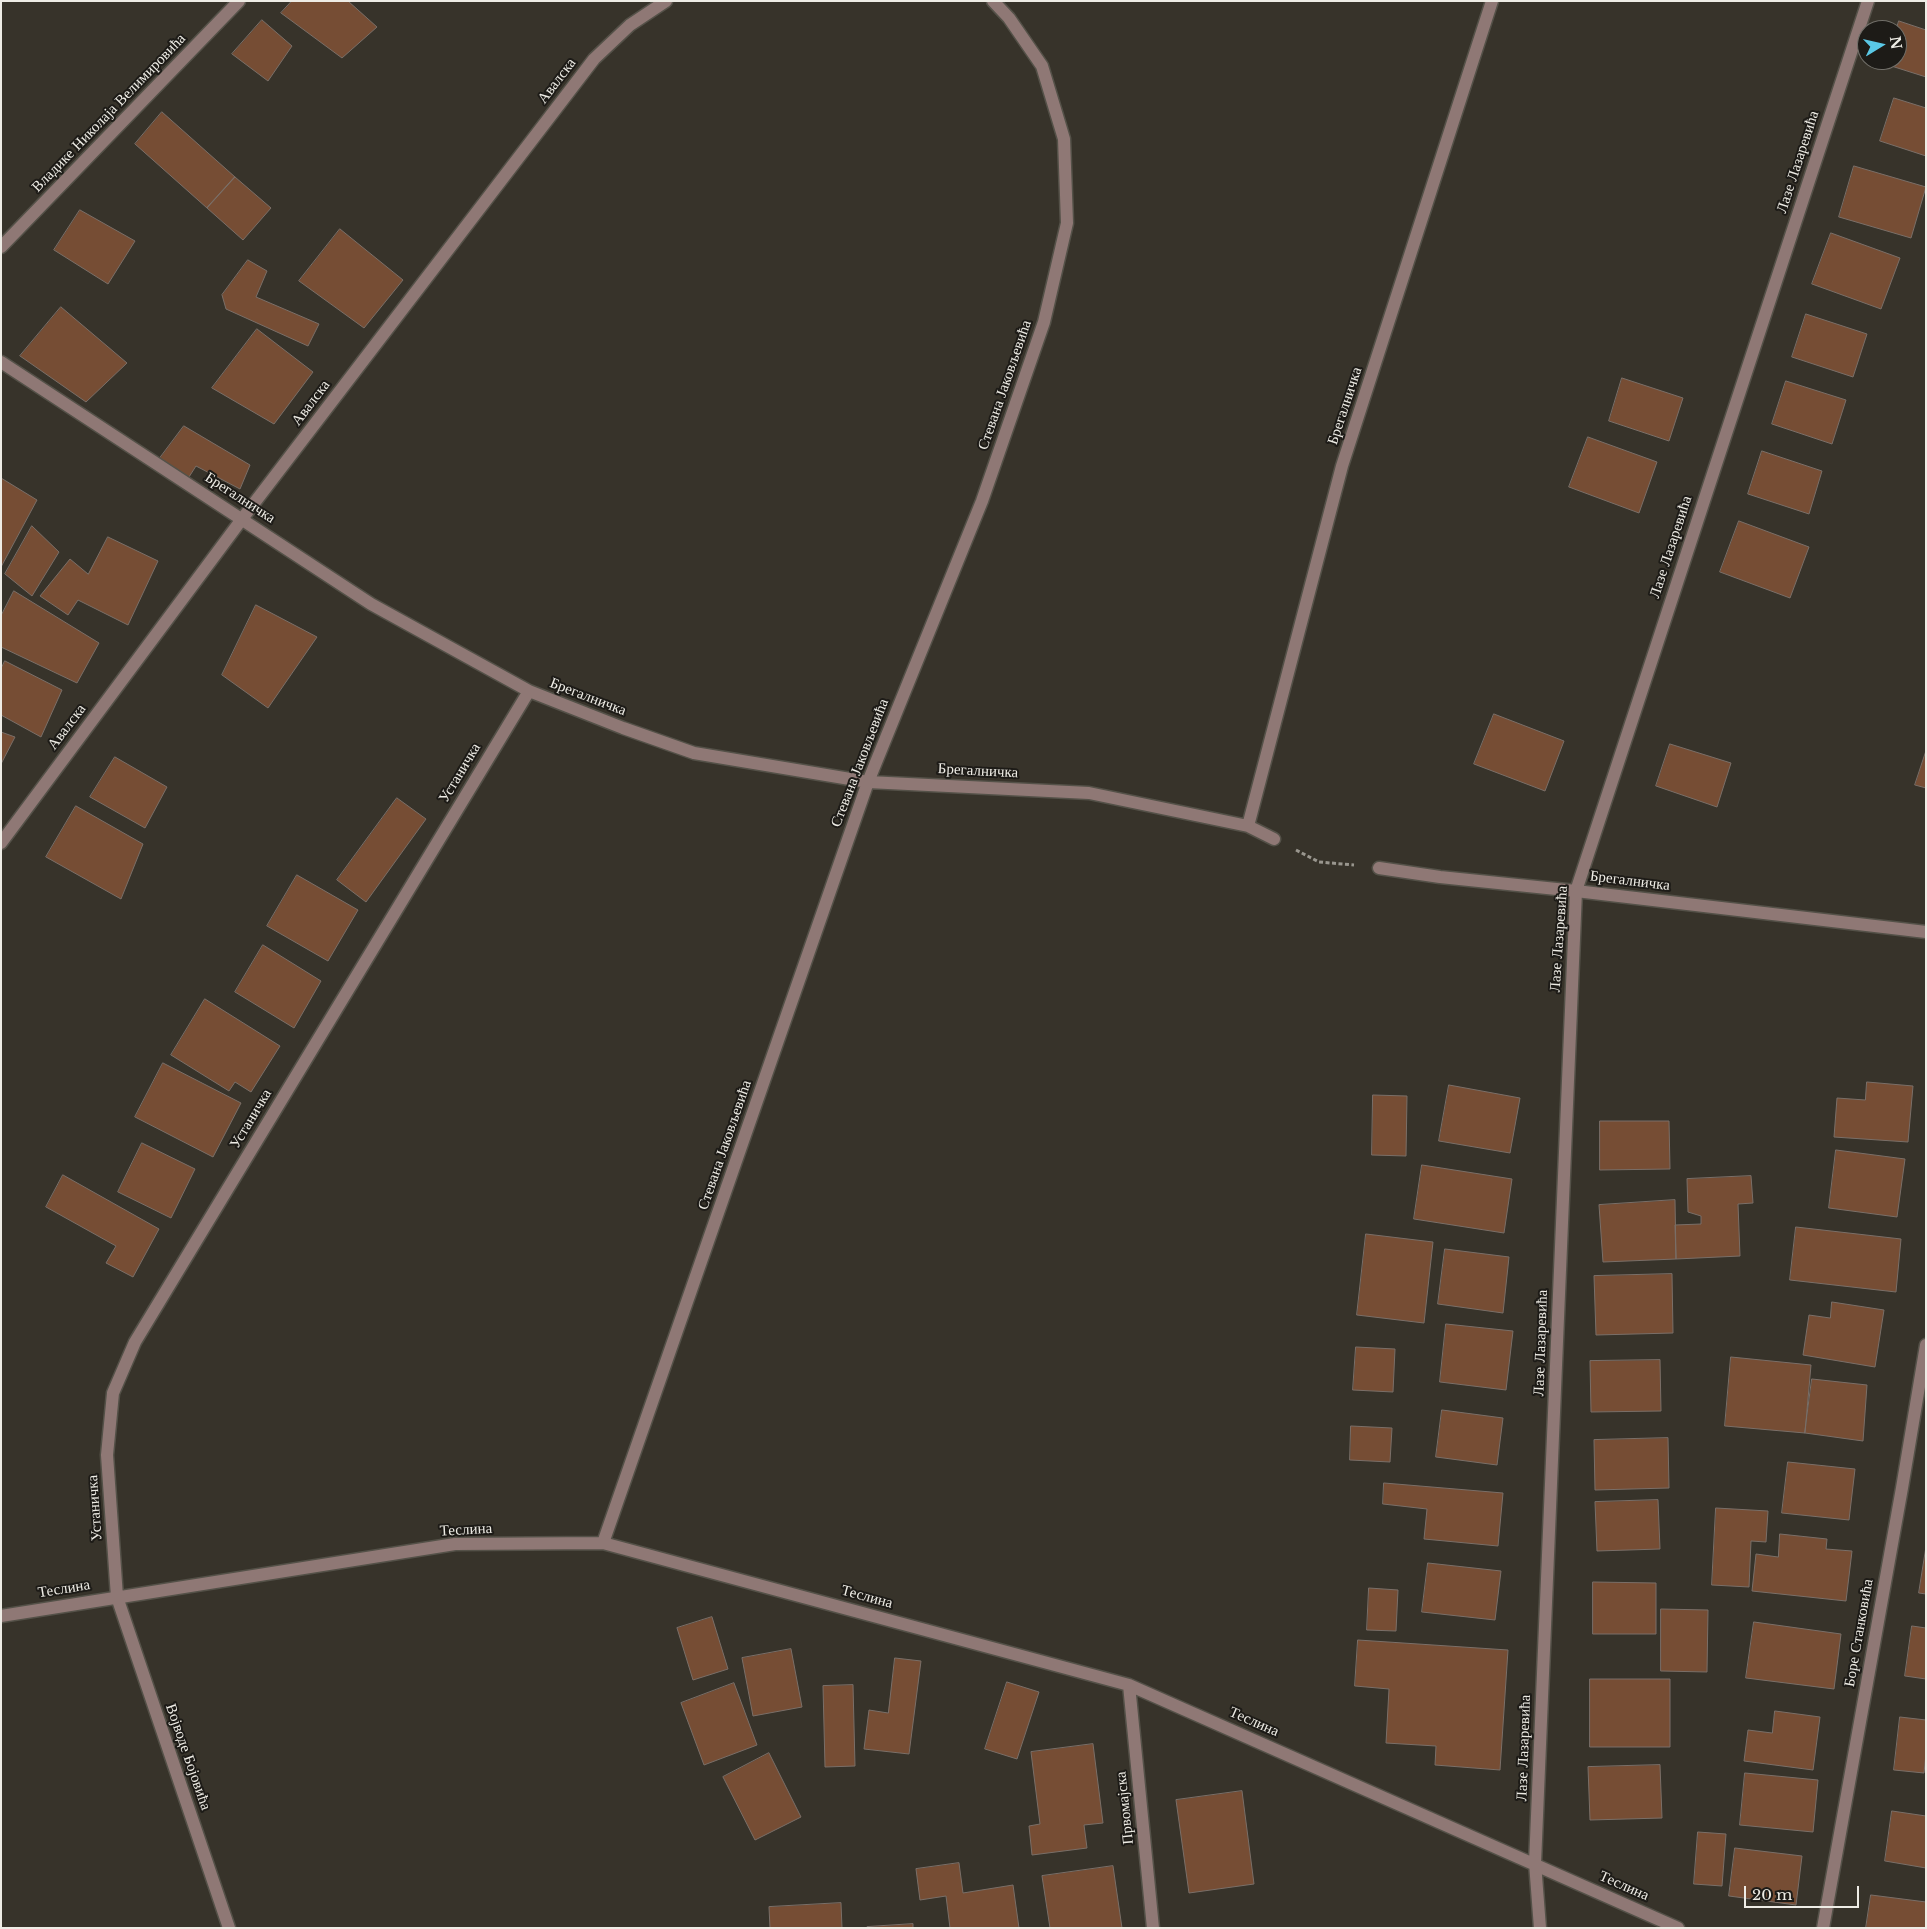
<!DOCTYPE html>
<meta charset="utf-8">
<style>
body{margin:0}
#map{position:relative;width:1927px;height:1929px;overflow:hidden;background:#37332a;font-family:"Libre Baskerville",serif}
canvas{display:block}
.frame{position:absolute;inset:0;border:2px solid #eeece5;pointer-events:none}
.north{position:absolute;left:1857px;top:20px;width:50px;height:50px;box-sizing:border-box;background:#1d1b17;border:1px solid #716f69;border-radius:50%;rotate:81deg;font-size:14px;font-weight:700;line-height:20px;text-align:center;color:#eeece5}
.north::after{content:'';display:block;margin:auto;width:18px;height:22px;background:#5ac8e6;clip-path:polygon(50% 0,100% 100%,50% 72%,0 100%)}
.scale{position:absolute;left:1744px;top:1886px;width:115px;height:22px;box-sizing:border-box;border:2px solid #eeece5;border-top:0;padding-left:6px;font-size:15px;line-height:18px;white-space:nowrap;color:#eeece5;-webkit-text-stroke:4px #1d1b17;paint-order:stroke}
</style>
<div id="map">
<canvas width="1927" height="1929"></canvas>
<div class="frame"></div>
<div class="north">N</div>
<div class="scale">20 m</div>
</div>
<script>
const g = document.querySelector('canvas').getContext('2d');
g.lineJoin = 'round';
function paint(path, color) { g.fillStyle = color; g.fill(path, 'evenodd'); }
function trace(path, color, width, dash) { g.strokeStyle = color; g.lineWidth = width; g.lineCap = dash ? 'butt' : 'round'; g.setLineDash(dash || []); g.stroke(path); }
function write(font, color, halo, rows, align = 'center') {
  g.font = font + ' "Libre Baskerville",serif'; g.lineWidth = 4; g.setLineDash([]); g.textBaseline = 'middle'; g.strokeStyle = halo; g.fillStyle = color; for (const [text, x, y, turn = 0] of rows) {
    g.save(); g.translate(x, y); g.rotate((+turn || 0) * Math.PI / 180); g.textAlign = isNaN(turn) ? turn : align; if (halo) g.strokeText(text, 0, 0); g.fillText(text, 0, 0); g.restore();
  }
}
const building = new Path2D(`
 M292,1H348L377,27L342,58L281,13Z
 M262,20L292,46L268,81L232,54Z
 M1899,21L1926,30V77L1885,64L1887,60H1897L1896,30Z
 M1894,98L1926,108V156L1880,141Z
 M162,112L235,177L207,208L135,144Z
 M1854,166L1926,187L1911,238L1839,217Z
 M235,177L271,208L243,240L207,208Z
 M80,210L135,241L108,284L54,250Z
 M340,229L403,280L364,328L299,281Z
 M1831,233L1900,258L1881,309L1812,284Z
 M248,260L267,271L256,297L319,324L308,346L226,309L222,295Z
 M61,307L127,363L86,402L20,356Z
 M1806,314L1867,334L1853,377L1792,357Z
 M257,329L313,372L274,424L212,388Z
 M1622,378L1683,398L1669,441L1609,421Z
 M1786,381L1846,400L1832,444L1772,424Z
 M184,426L250,465L240,489L196,466L189,477L160,458Z
 M1588,437L1657,462L1639,513L1569,487Z
 M1762,451L1822,471L1809,514L1748,494Z
 M1,478L37,500L1,567Z
 M1739,521L1809,547L1790,598L1720,572Z
 M32,526L59,552L32,596L5,574Z
 M108,537L158,561L128,625L78,600L68,615L40,596L70,559L88,574Z
 M14,591L99,643L77,683L1,647V616Z
 M256,605L317,637L268,708L222,675Z
 M5,661L62,690L41,737L1,715V669Z
 M1494,714L1564,741L1545,791L1474,764Z
 M1,732L15,737L1,764Z
 M1670,744L1731,763L1717,807L1656,786Z
 M1926,751V788L1915,785Z
 M115,757L167,787L145,828L90,797Z
 M397,798L426,819L366,902L337,880Z
 M76,806L143,844L121,899L46,857Z
 M297,875L358,910L328,961L267,926Z
 M263,945L321,981L294,1028L235,992Z
 M205,999L280,1046L251,1092L235,1082L229,1091L171,1055Z
 M163,1063L241,1103L213,1157L135,1117Z
 M1867,1082L1913,1086L1908,1142L1834,1137L1837,1098L1865,1100Z
 M1449,1085L1520,1098L1510,1153L1439,1141Z
 M1373,1095L1407,1096L1406,1156L1372,1155Z
 M1600,1121H1669L1670,1169L1600,1170Z
 M142,1143L195,1169L171,1218L118,1192Z
 M1836,1150L1905,1159L1897,1217L1829,1208Z
 M1422,1165L1512,1179L1504,1233L1414,1219Z
 M63,1175L159,1229L133,1277L106,1263L116,1246L46,1207Z
 M1751,1176L1753,1203L1738,1204L1740,1256L1676,1259L1675,1225L1701,1224V1216L1688,1212L1687,1179Z
 M1675,1200L1676,1259L1603,1262L1599,1205Z
 M1796,1227L1901,1239L1896,1292L1790,1280Z
 M1366,1234L1433,1242L1424,1323L1357,1315Z
 M1445,1249L1509,1257L1503,1313L1438,1304Z
 M1672,1274L1673,1333L1596,1335L1594,1276Z
 M1832,1302L1884,1310L1875,1367L1803,1355L1809,1315L1830,1318Z
 M1446,1324L1513,1331L1506,1390L1440,1382Z
 M1356,1347L1395,1349L1393,1392L1353,1390Z
 M1731,1357L1811,1365L1805,1433L1725,1426Z
 M1660,1360L1661,1411L1591,1412L1590,1361Z
 M1812,1379L1867,1385L1863,1441L1805,1433Z
 M1442,1410L1503,1418L1497,1465L1436,1457Z
 M1351,1426L1392,1428L1390,1462L1350,1460Z
 M1668,1438L1669,1488L1595,1490L1594,1440Z
 M1788,1462L1855,1469L1849,1520L1782,1513Z
 M1384,1483L1503,1493L1498,1546L1424,1539L1427,1509L1383,1504Z
 M1658,1500L1660,1549L1597,1551L1595,1502Z
 M1716,1508L1768,1511L1766,1542L1751,1541L1749,1587L1712,1585Z
 M1780,1534L1827,1539L1826,1549L1852,1551L1846,1601L1752,1591L1756,1554L1778,1557Z
 M1926,1547V1594L1919,1593Z
 M1428,1563L1501,1571L1495,1620L1422,1612Z
 M1593,1582L1656,1583V1634H1593Z
 M1369,1588L1398,1590L1396,1631L1367,1630Z
 M1661,1609L1708,1610L1707,1672L1661,1671Z
 M712,1617L728,1669L693,1680L677,1628Z
 M1754,1622L1841,1634L1834,1689L1746,1678Z
 M1912,1626L1926,1628V1679L1905,1676Z
 M1358,1640L1508,1650L1500,1770L1435,1765L1436,1746L1386,1743L1389,1689L1355,1686Z
 M791,1649L802,1707L753,1716L742,1658Z
 M895,1658L921,1661L909,1754L864,1749L869,1710L888,1713Z
 M1590,1679H1670V1747H1590Z
 M1007,1682L1039,1692L1017,1759L985,1749Z
 M734,1683L757,1745L704,1765L681,1703Z
 M853,1685L855,1766L825,1767L823,1686Z
 M1775,1711L1820,1717L1813,1770L1744,1761L1748,1730L1772,1733Z
 M1900,1717L1926,1720V1754L1924,1773L1894,1770Z
 M1093,1744L1103,1823L1084,1825L1087,1848L1032,1855L1029,1826L1040,1824L1031,1752Z
 M769,1753L801,1817L755,1840L723,1777Z
 M1660,1765L1662,1818L1590,1820L1588,1767Z
 M1745,1773L1818,1780L1813,1832L1740,1825Z
 M1242,1791L1254,1884L1189,1893L1176,1800Z
 M1892,1811L1926,1816V1868L1885,1861Z
 M1698,1832L1726,1834L1722,1886L1694,1884Z
 M1735,1848L1802,1856L1796,1905L1729,1896Z
 M959,1863L963,1893L1013,1885L1019,1928H950L946,1896L920,1900L916,1869Z
 M1113,1866L1122,1928H1050L1042,1876Z
 M1871,1895L1926,1902V1928H1866Z
 M841,1903L842,1928H770L769,1907Z
 M913,1924V1928H867V1927Z`);
paint(building, '#764d34');
trace(building, '#7a6f68', 1);
const minor = new Path2D(`
 M1,247L239,1
 M1,362L371,604L529,691L623,728L694,753L868,782L1089,793L1248,826L1274,839
 M1248,826L1342,466L1492,1
 M1,843L242,519L594,59L630,25L666,1
 M1379,868L1440,877L1576,891L1926,932
 M603,1543L868,782L982,501L1044,322L1067,223L1064,139L1042,66L1009,18L993,1
 M1,1616L455,1544L603,1543L1129,1685L1678,1928
 M1129,1685L1153,1928
 M229,1928L117,1597L107,1455L113,1393L135,1342L529,691
 M1540,1928L1535,1863L1576,891L1868,1
 M1823,1928L1902,1488L1926,1345`);
trace(minor, '#545148', 15);
trace(new Path2D(`
 M1296,850L1319,862L1354,865`), '#99968e', 3, [4, 2.5]);
trace(minor, '#8f7875', 12);
write('15px', '#eeece5', '#1d1b17', [
 ["Авалска",557,81,-53],
 ["Владике Николаја Велимировића",109,113,-46],
 ["Лазе Лазаревића",1798,162,-72],
 ["Стевана Јаковљевића",1005,385,-71],
 ["Авалска",311,403,-53],
 ["Брегалничка",1345,406,-72],
 ["Брегалничка",240,498,33],
 ["Лазе Лазаревића",1671,547,-72],
 ["Брегалничка",588,697,21],
 ["Авалска",67,727,-53],
 ["Стевана Јаковљевића",860,763,-69],
 ["Брегалничка",978,771,3],
 ["Устаничка",460,773,-59],
 ["Брегалничка",1630,881,7],
 ["Лазе Лазаревића",1559,939,-86],
 ["Устаничка",251,1119,-59],
 ["Стевана Јаковљевића",725,1145,-71],
 ["Лазе Лазаревића",1541,1343,-88],
 ["Устаничка",95,1508,-94],
 ["Теслина",466,1530,-3],
 ["Теслина",64,1589,-9],
 ["Теслина",867,1597,15],
 ["Боре Станковића",1859,1633,-80],
 ["Теслина",1254,1722,24],
 ["Лазе Лазаревића",1524,1748,-88],
 ["Војводе Бојовића",188,1757,71],
 ["Првомајска",1125,1808,-96],
 ["Теслина",1624,1886,24]
]);
</script>
